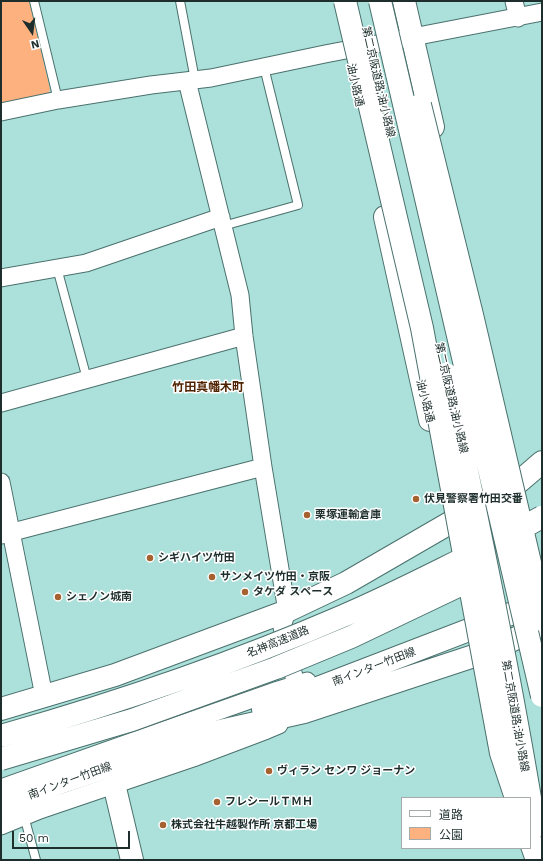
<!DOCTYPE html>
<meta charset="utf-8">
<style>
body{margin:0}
#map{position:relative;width:543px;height:861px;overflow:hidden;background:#c1ece7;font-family:"Work Sans","Noto Sans JP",sans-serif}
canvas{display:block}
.frame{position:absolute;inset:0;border:2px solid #1d2e2c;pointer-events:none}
.legend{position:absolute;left:401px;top:797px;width:130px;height:52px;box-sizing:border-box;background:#fff;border:1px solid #a5abab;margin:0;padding:5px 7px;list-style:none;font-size:12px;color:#1d2e2c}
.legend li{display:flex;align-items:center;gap:8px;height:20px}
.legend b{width:20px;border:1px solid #a5abab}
.north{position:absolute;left:12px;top:12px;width:40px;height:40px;-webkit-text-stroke:3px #fff;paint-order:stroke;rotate:166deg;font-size:11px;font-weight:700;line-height:16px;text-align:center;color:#1d2e2c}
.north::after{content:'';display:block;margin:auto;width:14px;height:18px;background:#1d2e2c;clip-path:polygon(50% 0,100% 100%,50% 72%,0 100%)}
.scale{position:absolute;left:12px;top:831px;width:118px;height:18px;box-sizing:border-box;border:2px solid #1d2e2c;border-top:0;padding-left:5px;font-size:12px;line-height:14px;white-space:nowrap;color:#1d2e2c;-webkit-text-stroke:3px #fff;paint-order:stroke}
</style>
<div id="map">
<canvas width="543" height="861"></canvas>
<div class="frame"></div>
<ul class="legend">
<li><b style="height:5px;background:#fff"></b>道路</li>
<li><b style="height:11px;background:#fcb17f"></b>公園</li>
</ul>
<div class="north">N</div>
<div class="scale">50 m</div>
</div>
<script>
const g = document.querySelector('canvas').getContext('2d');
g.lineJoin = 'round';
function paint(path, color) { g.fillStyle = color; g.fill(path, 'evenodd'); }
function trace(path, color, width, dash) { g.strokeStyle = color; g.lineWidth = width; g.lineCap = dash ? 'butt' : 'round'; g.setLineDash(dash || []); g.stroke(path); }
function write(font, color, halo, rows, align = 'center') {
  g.font = font + ' "Work Sans","Noto Sans JP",sans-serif'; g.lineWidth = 3; g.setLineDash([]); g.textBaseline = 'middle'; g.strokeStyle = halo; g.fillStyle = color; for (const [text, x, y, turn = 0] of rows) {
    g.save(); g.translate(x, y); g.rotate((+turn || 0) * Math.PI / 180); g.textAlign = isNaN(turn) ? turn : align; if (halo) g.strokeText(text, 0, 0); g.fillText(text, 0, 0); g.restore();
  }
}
paint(new Path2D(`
 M1,1H542V860H1ZM402,798H530V848H402Z`), '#ace0da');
paint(new Path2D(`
 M1,1H29L50,89L48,96L1,106Z`), '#fcb17f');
const lane = new Path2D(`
 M34,1L58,100
 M180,1L195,80
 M223,226L298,205L264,67
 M57,268L87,379
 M24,816L36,860`);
const street = new Path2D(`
 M514,1L518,18
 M187,81L240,295L244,336L263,467L287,611L282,627L296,685
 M1,112L58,100L151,85L211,78L325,54L542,12
 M1,278L86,263L221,217
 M1,403L244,336
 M1,482L44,696
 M1,535L263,467
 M1,788L278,690L307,681
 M1,826L40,810L193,758L267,730L279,725`);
const secondary = new Path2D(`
 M404,1L433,127
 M385,217L430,420
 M1,709L115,675L287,611L346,583L460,517L455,503
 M114,784L132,860`);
const primary = new Path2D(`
 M461,519L460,517L520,481L542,462
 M263,709L539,603
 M1,806L62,782L207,734L304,712L495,649L542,625`);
const highway = new Path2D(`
 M530,801L540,860`);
trace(lane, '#4a716d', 10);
trace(street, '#4a716d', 19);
trace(secondary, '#4a716d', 24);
trace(primary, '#4a716d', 24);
trace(highway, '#4a716d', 24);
trace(lane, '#fff', 8);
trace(street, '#fff', 17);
trace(secondary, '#fff', 22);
trace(primary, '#fff', 22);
trace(highway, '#fff', 22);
const highwayBridge = new Path2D(`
 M345,1L422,328L501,753L516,798
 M380,1L542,696
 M420,105L472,315L535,584L542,620
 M446,374C477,515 506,656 530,798
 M509,535L542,517
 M1,736C117,703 232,664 343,616C388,597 432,574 477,552
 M1,759L132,720L276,668L351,637L481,575
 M530,840L537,860`);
trace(highwayBridge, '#4a716d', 24, []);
trace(highwayBridge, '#fff', 22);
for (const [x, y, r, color] of [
 [416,499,4,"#a56130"],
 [307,515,4,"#a56130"],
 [150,558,4,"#a56130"],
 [212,577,4,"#a56130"],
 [245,592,4,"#a56130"],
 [58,597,4,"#a56130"],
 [269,771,4,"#a56130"],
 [217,802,4,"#a56130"],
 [163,825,4,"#a56130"]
]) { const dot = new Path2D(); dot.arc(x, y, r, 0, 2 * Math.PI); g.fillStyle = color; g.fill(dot); trace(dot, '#fff', 1.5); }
write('11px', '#1d2e2c', '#fff', [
 ["第二京阪道路;油小路線",378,82,77],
 ["油小路通",355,85,78],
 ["第二京阪道路;油小路線",451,398,77],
 ["油小路通",425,401,76],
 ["名神高速道路",278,642,-22],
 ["南インター竹田線",374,667,-21],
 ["第二京阪道路;油小路線",515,716,80],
 ["南インター竹田線",70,781,-20]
]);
write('bold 11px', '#1d2e2c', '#fff', [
 ["伏見警察署竹田交番",424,499],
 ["栗塚運輸倉庫",315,515],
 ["シギハイツ竹田",158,558],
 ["サンメイツ竹田・京阪",220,577],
 ["タケダ スペース",253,592],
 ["シェノン城南",66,597],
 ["ヴィラン センワ ジョーナン",277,771],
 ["フレシールＴＭＨ",225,802],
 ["株式会社牛越製作所 京都工場",171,825]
], 'left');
write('bold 12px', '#4f2300', '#fff', [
 ["竹田真幡木町",208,387]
]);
</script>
